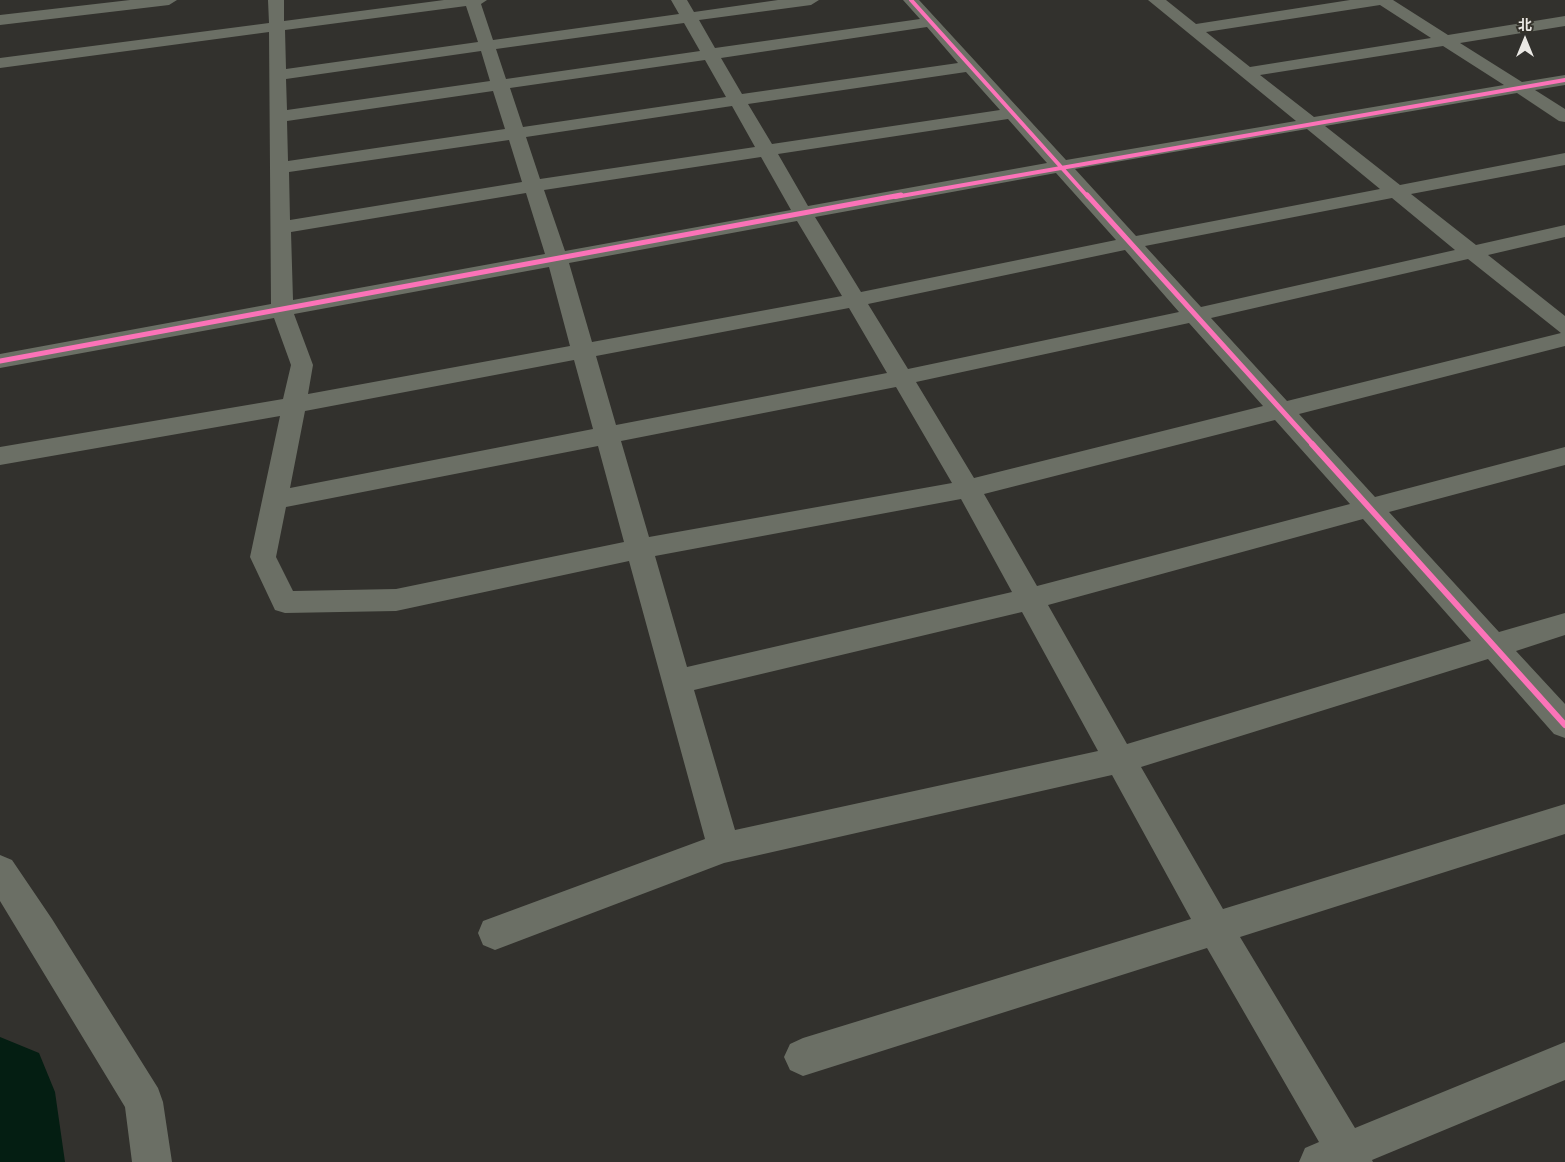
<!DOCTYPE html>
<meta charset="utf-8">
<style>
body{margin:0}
#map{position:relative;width:1565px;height:1162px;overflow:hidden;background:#32312d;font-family:"Titillium Web","Noto Sans SC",sans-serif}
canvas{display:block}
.north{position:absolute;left:1500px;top:15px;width:50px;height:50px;-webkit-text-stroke:4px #34322b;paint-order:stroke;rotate:0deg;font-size:14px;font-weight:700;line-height:20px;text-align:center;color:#eae8e4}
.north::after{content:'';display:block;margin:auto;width:18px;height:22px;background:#eae8e4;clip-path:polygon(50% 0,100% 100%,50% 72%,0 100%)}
</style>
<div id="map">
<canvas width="1565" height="1162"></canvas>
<div class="north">北</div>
</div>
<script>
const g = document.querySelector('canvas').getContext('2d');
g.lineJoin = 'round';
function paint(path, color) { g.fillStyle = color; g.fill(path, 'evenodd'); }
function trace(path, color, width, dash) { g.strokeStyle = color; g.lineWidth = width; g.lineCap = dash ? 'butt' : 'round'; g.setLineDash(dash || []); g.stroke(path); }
paint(new Path2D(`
 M0,1037L39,1053L55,1092L65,1162H0Z`), '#041e12');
paint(new Path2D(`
 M130,0H177L169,5L0,25V15Z
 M268,0H284V21L444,0H487L481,4L493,40L679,14L671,0H687L694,12L778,0H819L811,5L699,20L715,48L920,19L903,0H919L1066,160L1296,121L1148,0H1166L1196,24L1350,0H1393L1448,35L1565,16V26L1460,43L1522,82L1565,75V85L1535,90L1565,109V122L1559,121L1517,93L1325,126L1400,185L1565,153V165L1411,194L1476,245L1565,225V237L1488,255L1565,316V346L1299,414L1375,497L1565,447V465L1389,512L1499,632L1565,613V635L1516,651L1565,704V738L1554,734L1488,659L1141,767L1223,909L1565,804V834L1240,937L1355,1128L1565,1042V1080L1372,1160L1373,1162H1299L1305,1148L1319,1142L1207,948L803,1076L790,1070L784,1057L790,1044L803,1038L1191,919L1112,775L724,863L495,950L483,945L478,933L483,921L705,839L629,561L396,611L285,613L275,610L250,557L280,416L0,465V447L283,399L291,365L274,318L0,368V354L271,304L269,32L0,68V58L269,23ZM1380,5L1431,38L1250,67L1206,32ZM466,6L478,42L286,69L285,30ZM684,23L700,51L506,79L496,49ZM927,27L958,63L742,94L721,58ZM1443,46L1504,85L1314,117L1260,75ZM481,51L490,81L287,110L286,79ZM705,60L726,97L523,127L510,88ZM966,72L1000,110L772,144L748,104ZM493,91L505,129L288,161L287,121ZM732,106L755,147L540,179L526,137ZM1008,119L1047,163L808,206L778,154ZM1307,129L1380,189L1136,236L1075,169ZM509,140L522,182L290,220L289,172ZM761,157L791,210L565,251L544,190ZM1056,173L1116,240L861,292L815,217ZM526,193L545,254L293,300L291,232ZM1392,198L1455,250L1201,307L1145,246ZM797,221L842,296L592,342L569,263ZM1125,250L1179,312L908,369L868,304ZM1468,259L1561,333L1287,401L1211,318ZM549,267L570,346L308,394L313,365L294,314ZM849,308L887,373L616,425L596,356ZM1189,323L1263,406L974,478L916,382ZM574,360L593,429L290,488L305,411ZM896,387L952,483L649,537L621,441ZM1275,420L1350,504L1037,586L984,494ZM598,446L624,542L396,589L293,591L276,557L286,507ZM961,499L1012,592L687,667L655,556ZM1363,519L1471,641L1127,744L1048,605ZM1022,612L1098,751L735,830L694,690Z
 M0,855L12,860L52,919L158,1088L163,1102L172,1162H132L125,1107L0,901Z`), '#6b6f65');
trace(new Path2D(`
 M911,0L1088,197
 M895,197L1565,80`), '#fb73b8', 4);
trace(new Path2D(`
 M1087,195L1313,445
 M0,361L901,195`), '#fb73b8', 5);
trace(new Path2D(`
 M1312,444L1565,725`), '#fb73b8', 6);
</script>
